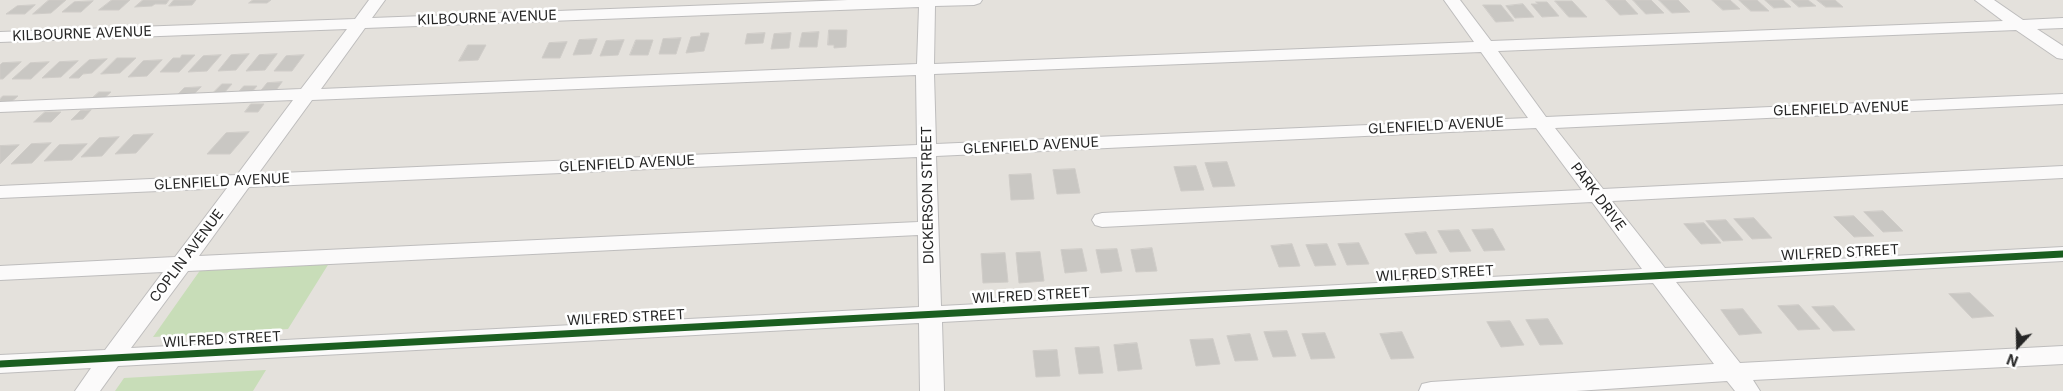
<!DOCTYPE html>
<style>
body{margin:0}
#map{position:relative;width:2063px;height:391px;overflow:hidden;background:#e4e1dc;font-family:Inter,sans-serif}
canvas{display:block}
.north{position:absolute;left:1993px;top:321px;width:50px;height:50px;-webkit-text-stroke:4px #fff;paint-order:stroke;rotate:201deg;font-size:14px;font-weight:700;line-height:20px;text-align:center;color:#262626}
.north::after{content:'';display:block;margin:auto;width:18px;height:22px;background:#262626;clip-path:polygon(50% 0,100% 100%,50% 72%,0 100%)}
</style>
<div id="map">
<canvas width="2063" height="391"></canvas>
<div class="north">N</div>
</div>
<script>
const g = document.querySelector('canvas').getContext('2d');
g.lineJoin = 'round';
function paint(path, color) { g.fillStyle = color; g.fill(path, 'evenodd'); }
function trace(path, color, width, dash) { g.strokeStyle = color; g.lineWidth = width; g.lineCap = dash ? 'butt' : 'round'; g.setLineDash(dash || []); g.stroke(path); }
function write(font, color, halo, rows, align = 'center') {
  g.font = font + ' Inter,sans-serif'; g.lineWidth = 5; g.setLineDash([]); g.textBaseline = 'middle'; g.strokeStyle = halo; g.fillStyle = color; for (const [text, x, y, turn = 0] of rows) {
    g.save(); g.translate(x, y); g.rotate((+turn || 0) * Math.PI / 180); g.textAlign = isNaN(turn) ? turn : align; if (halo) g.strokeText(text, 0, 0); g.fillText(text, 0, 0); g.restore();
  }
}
paint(new Path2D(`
 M331,260L288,329L153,337L201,269Z
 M266,370L253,391H115L124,378Z`), '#c8ddb8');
const building = new Path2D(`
 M49,0H66L51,13L33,14Z
 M112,0H130L119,10H99Z
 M143,0H169L166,4H155L152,6L135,7Z
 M174,0H196L192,5L169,6Z
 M253,0H271L267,3H249Z
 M1606,0H1625L1638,14L1620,15Z
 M1633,0H1651L1664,13L1646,14Z
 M1659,0H1678L1690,12L1672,13Z
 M1712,0H1730L1740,9L1723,10Z
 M1739,0H1757L1769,11H1751Z
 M1765,0H1783L1791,7L1774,8Z
 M1791,0H1808L1816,6L1799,7Z
 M1817,0H1835L1843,7H1826Z
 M93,1L81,12H62L74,2Z
 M1555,1H1572L1587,17H1569Z
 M1536,2H1547L1559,16L1542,17L1531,4H1538Z
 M1523,4L1534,17L1515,18L1506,6Z
 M35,5L25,14H6L17,6Z
 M1483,5H1501L1514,21L1496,22Z
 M829,30H847L846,47L834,48V45H828Z
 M819,32L817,47H799L802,33Z
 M701,33H709L704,51L686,53L691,37L700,36Z
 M765,33L763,43L745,44L747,34Z
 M791,33L789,48L771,49L774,34Z
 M681,38L676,54H659L663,39Z
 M597,39L591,54L573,55L579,40Z
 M624,40L618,55L600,56L606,41Z
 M636,40H653L648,55H630Z
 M567,42L560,58H542L549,43Z
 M468,45H486L478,60L459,61Z
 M249,54L236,70L218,71L231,55Z
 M277,54L265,70L246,71L259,55Z
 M182,55H195L179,72H160L173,58H180Z
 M221,55L207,71L188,72L203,56Z
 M304,55L292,71H274L286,56Z
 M117,58H136L120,73L101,74Z
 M107,59L92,73L83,74L79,78H69L89,60Z
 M162,60L147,76L128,77L143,61Z
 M78,61L61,77L42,78L59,62Z
 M21,62L3,79H0V65L2,63Z
 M49,62L31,79H12L30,63Z
 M282,82L274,93L258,94L267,83Z
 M222,84H232L224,93H213Z
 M244,86H257L250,94H237Z
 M201,87L191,97L174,98L184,88Z
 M99,92H111L101,101H89Z
 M3,96H18L9,104L0,105V99Z
 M251,104H264L258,112H245Z
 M91,110L83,119L71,120L80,111Z
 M45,112H61L51,122H34Z
 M249,132L230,154H207L226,133Z
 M153,134L136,153L115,154L133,135Z
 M119,137L102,156L81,157L99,138Z
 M51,143L32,163L11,164L31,144Z
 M87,144L72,160L44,161L59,145Z
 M19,145L0,164V146Z
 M1227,162L1235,186L1213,187L1205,163Z
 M1196,166L1204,190L1181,191L1174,167Z
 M1075,169L1080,193L1057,194L1053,170Z
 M1031,174L1034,199L1011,200L1009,175Z
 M1883,211L1903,231L1883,232L1864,212Z
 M1854,216L1874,236L1854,237L1834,217Z
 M1754,218L1772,238L1752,239L1734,219Z
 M1726,220L1743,240L1723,241L1706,221Z
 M1704,223L1721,243L1701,244L1684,224Z
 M1493,229L1505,250L1484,251L1472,230Z
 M1459,230L1471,251L1450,252L1438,231Z
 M1426,232L1437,253L1416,254L1405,234Z
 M1359,243L1369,264L1347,265L1338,244Z
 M1292,244L1300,266L1279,267L1271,246Z
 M1327,244L1336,265L1315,266L1306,245Z
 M1152,248L1157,271L1136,272L1131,250Z
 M1082,249L1087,271L1065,273L1061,250Z
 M1117,249L1122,271L1101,273L1096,250Z
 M1040,252L1044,281L1019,283L1016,253Z
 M1005,253L1008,282L983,283L981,254Z
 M1970,293L1994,316L1972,318L1949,294Z
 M1799,305L1820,329L1798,330L1778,306Z
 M1834,306L1855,330L1833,331L1812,307Z
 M1743,309L1762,333L1739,335L1721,310Z
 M1548,319L1563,344L1540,345L1526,320Z
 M1510,321L1524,345L1501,347L1487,322Z
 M1287,331L1296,356L1273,357L1264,332Z
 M1402,332L1414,358L1391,359L1380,334Z
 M1325,333L1335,358L1311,359L1302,334Z
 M1250,334L1258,360L1235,361L1227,336Z
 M1213,339L1220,364L1196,366L1190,340Z
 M1137,343L1142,369L1118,371L1114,345Z
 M1099,347L1103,373L1079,374L1075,348Z
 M1057,350L1060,376L1036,377L1033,351Z`);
paint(building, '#c9c7c3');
trace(building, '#cfccc8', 1);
const minor = new Path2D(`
 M369,0H385L372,18L848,0H982L980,3L974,5L935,6L934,64L1474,42L1444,0H1460L1491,41L2003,21L1975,0H1994L2023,20L2063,18V28L2037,29L2063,46V59L2057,58L2016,30L1498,51L1546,117L2063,94V104L1555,128L1603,189L2063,166V178L1612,201L1665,268L2063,247V261L1676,282L1740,363L2063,346V364L1753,380L1760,391H1735L1727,381L1576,391H1419L1422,384L1431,382L1714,364L1653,283L942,322L944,391H920L919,323L118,366L100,391H75L91,368L0,373V355L105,350L163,272L0,280V266L175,257L227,188L0,198V186L237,175L293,100L0,112V102L301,89L347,29L0,42V32L355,19ZM919,7L917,64L321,89L365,28ZM1481,52L1528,118L936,144L934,74ZM916,75L917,145L258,174L312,100ZM1536,128L1582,190L1102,213L1095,215L1092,220L1095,225L1102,227L1592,202L1642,269L941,306L936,156ZM917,157L918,222L199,256L249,187ZM918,235L919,307L131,348L188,271Z`);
trace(minor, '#bebdbd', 2);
paint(minor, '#fbfafa');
trace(new Path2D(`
 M0,364L2063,254`), '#1b5e20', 7);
write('14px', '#262626', '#fff', [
 ["KILBOURNE AVENUE",487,18,-2],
 ["KILBOURNE AVENUE",82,34,-2],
 ["GLENFIELD AVENUE",1841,109,-2],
 ["GLENFIELD AVENUE",1436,126,-3],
 ["GLENFIELD AVENUE",1031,146,-3],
 ["GLENFIELD AVENUE",627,164,-3],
 ["GLENFIELD AVENUE",222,182,-3],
 ["DICKERSON STREET",928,195,-91],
 ["PARK DRIVE",1598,197,53],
 ["WILFRED STREET",1840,253,-3],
 ["COPLIN AVENUE",187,256,-53],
 ["WILFRED STREET",1435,274,-3],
 ["WILFRED STREET",1031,296,-3],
 ["WILFRED STREET",626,318,-3],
 ["WILFRED STREET",222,340,-3]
]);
</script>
